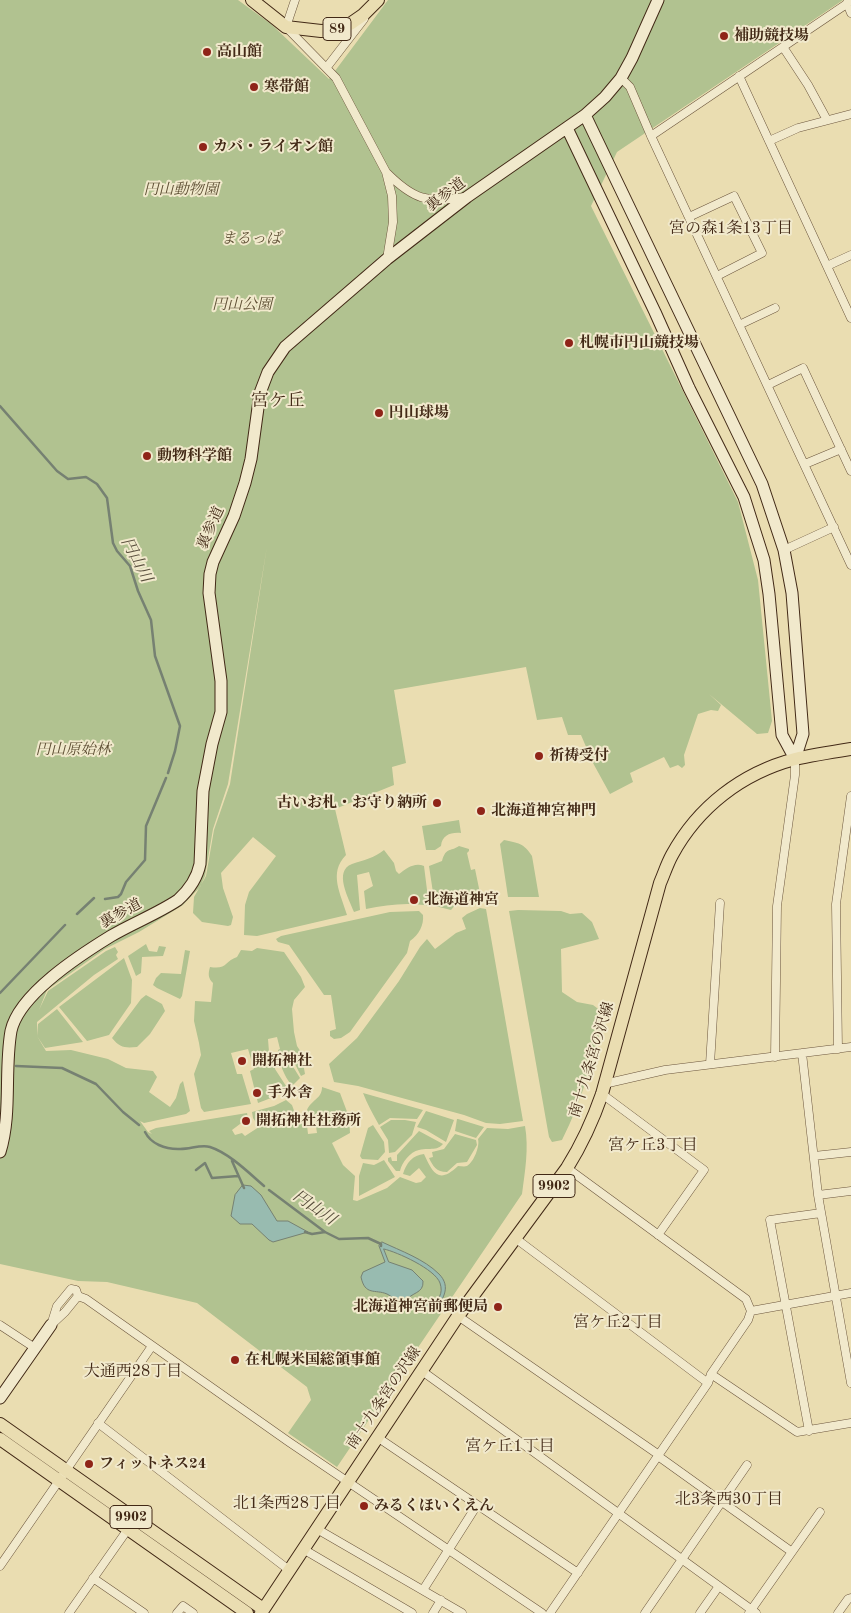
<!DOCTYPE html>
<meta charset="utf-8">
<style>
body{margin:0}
canvas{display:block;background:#eaddb1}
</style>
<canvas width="851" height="1613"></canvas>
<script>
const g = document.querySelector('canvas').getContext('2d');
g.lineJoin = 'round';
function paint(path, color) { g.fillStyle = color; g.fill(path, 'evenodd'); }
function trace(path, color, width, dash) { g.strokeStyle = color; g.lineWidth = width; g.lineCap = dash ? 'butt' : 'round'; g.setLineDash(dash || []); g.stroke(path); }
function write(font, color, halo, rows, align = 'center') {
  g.font = font + ' "Old Standard TT","Noto Serif JP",serif'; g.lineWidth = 4; g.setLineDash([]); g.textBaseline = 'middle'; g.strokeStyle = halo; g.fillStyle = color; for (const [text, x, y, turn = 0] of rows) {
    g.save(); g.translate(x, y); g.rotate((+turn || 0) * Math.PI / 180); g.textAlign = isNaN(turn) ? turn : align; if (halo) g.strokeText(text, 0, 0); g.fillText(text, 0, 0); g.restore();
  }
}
paint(new Path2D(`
 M0,0H238L271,24L329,79L388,0H843L617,152L591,206L738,502L758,580L772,721L768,733L757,734L709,694L721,705L718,711L711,710L698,714L684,755L685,765L682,768L678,765L670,768L664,757L630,773L633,782L610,794L593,763L581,735H568L562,717L537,720L526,667L394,690L406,763L392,767L394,785L335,809L346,855C328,873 341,894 347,915L257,936L244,935L245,905L249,892L276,856L253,837L221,873L223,888L233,917L231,925L228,926L202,922L193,913L194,897L206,876L214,830L230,784L267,546L228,784L213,829L205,876L200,887L183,905L139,932L105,949L47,990L39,1010L48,991L106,951L115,947L118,952L116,955L118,959L94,975L37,1022V1036L38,1024L57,1009L83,1042L45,1048L37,1036L46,1051L71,1050L108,1059L126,1068L153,1071L157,1077L149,1092L170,1107L176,1098L180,1084L183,1081L190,1111L186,1114L144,1123L140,1121L148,1132L152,1134L149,1131L156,1128L247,1113L248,1118L232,1130L235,1135L242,1133L245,1136L259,1127L253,1118L252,1112L274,1106L286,1100L292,1105L297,1119L306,1117L308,1134L317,1133L315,1120L312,1119L307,1110C311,1100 322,1099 322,1087L340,1093L349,1117L350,1133L332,1143L343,1165L355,1176L353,1200L357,1201L387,1188L400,1177L416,1183L421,1182L426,1177L419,1168L410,1176L403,1174C406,1163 413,1155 424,1154C433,1174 439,1184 458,1166C461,1166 464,1167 467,1166C474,1162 480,1146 478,1139L487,1128L508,1129L525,1126C529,1149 525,1171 522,1194L337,1467L288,1433L311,1400L307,1387L197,1303L107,1282L78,1281L0,1264Z
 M459,820L461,833C451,832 442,835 441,846L435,850H426L422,826Z
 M504,840C518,843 524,843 532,856L539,897H508L500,844Z
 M459,846L469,849V851L467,853L471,870L475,869L481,898L458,902L451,910L435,906L429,866L442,861C446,847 450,852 459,846Z
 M384,850L394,863L396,871L399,874C406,869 414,862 424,866L429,906C407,902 387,905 366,909L364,891L373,886L369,872L357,875L360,910L354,912C349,899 333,871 352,864C364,860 374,858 384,850Z
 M480,908L486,909L523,1121L500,1124L486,1123L464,1115L358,1086L334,1082L329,1064L357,1038L399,981L420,947L427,939L435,949L456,933L466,929L462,918L467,914Z
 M518,910L561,911L570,914L582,913L592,922L599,939L561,949L562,992L577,1002L593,1005L605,1014C593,1058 583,1099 562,1140L552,1142L549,1137L509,911Z
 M419,911L423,915C424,925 419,935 410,941L407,953L350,1032L341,1038L334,1039L330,1036V1031L336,1029L331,995H324L289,945L278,942L276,939L281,936L390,912Z
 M146,944L149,951L157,952L159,946L166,947L163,956L142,957L141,973L136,976L128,956Z
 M257,948L284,952L301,977L305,987L294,1000L292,1009L294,1032L297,1046L301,1052L305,1074L301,1076L295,1064L292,1065L300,1078L292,1086C283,1074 280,1065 278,1050L280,1049L277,1037L268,1039L269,1052H272L275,1069L288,1089L271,1098L258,1103L250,1071L254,1069L248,1049L231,1053L237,1074H242L251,1104L204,1112L201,1108L194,1074L201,1055L199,1043L194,1021L195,1001L211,1002L213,983C208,978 208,974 210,967C227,970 225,961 237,957L241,950L252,951Z
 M185,950L190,951L182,996L180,999L157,988L153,985L156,978L161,973L181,974Z
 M124,958L132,980L131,1003L109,1035L87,1041L59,1007Z
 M146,995L162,1004L165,1011L150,1034L137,1047C125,1048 120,1048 112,1038L141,999Z
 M363,1093L423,1110L417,1119L390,1118L379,1125C373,1114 367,1104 363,1093Z
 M426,1111L454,1120L446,1142L426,1130L417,1127Z
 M457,1119H458L484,1127L476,1138L455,1131Z
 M391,1120H405L416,1122L412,1135L395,1152L389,1153L388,1140L380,1127Z
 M373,1125L384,1142L385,1152L378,1160L362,1159L360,1156L368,1128Z
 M419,1131L443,1144C436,1152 428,1147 419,1150C410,1152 402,1162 400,1171H396L388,1161V1158L391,1157L392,1161H397V1155Z
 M455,1134L476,1140L477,1145L467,1162L457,1163L447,1172C436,1172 433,1166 429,1158L433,1157L432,1152L444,1149Z
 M384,1160L395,1177L359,1196V1176L363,1163L374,1165Z`), '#b1c290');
const water = new Path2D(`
 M243,1185L251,1186L261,1195L277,1221H288L308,1232L273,1242L269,1240L252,1224H240L231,1216L235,1195Z
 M382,1242C401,1251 424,1259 439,1274C445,1280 447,1287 444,1295C437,1316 415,1311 399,1304C395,1301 392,1296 387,1294C375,1289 365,1296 361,1277L363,1272L385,1262L379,1246ZM384,1249C397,1252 435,1269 440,1283C447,1304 421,1311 406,1301C411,1292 424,1294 423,1281L412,1270L389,1262Z`);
paint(water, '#98bbb0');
trace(water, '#768172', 1);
trace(new Path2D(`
 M0,406L57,471L68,479L86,477L97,484L107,498L113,543L117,551L130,566L138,591L151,620L155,656L180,726L175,751L168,773
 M105,899L118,897L121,894L126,882L145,860L146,826L166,778
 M77,914L94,898
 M0,993L65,925
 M16,1066L62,1068L96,1084L123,1112L139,1125
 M145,1132C151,1144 165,1149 178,1149C189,1150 200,1144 210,1147C229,1153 249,1173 264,1186
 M232,1161L244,1188
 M196,1170L205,1163L212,1178L238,1176
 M269,1190L325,1232L339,1239L368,1238L381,1244V1246
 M305,1232L312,1234L325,1232`), '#768172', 2.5);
const street = new Path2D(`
 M295,0L286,27L336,78L386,172L392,196L393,222L387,259
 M847,3L851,13
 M785,50L808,85L827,120
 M327,67L364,19
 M739,76L851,318
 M621,78L630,87L651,136L851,565
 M651,136L851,1
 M769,141L798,128L851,114
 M387,173C413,199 428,204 464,197
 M689,217L734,196L762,253L717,276
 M827,266L851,255
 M739,325L775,308
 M768,385L803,368L851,471
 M805,464L841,449
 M784,550L834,527
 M838,1049L836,904L851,796
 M802,1053L818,1195L851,1383
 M775,1057L777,906L795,775V759
 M710,1064L720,903
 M604,1084L665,1070L851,1047
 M602,1094L704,1170L658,1235
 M814,1156L851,1152
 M818,1195L851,1191
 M515,1238L708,1383
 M71,1289L76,1290L78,1296L65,1312L51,1325L57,1306Z
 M78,1296L86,1299L289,1442L542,1613
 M751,1311L851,1293
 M458,1316L659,1455
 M0,1325L35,1348
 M422,1371L756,1613
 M711,1374L797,1432L851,1423
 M98,1423L289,1570
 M809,1431L770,1220L821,1213
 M377,1437L578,1573
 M658,1456L792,1552
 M317,1529L462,1613
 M303,1549L412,1613
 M0,1566L152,1346
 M93,1578L144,1613
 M423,1590L477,1505
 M69,1613L128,1529
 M177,1613L183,1606L193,1613
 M433,1613L441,1600
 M550,1613L708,1383L711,1374L748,1320L751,1311L746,1299L567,1168
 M645,1613L747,1465
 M700,1613L719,1586
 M749,1613L820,1512
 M838,1613L848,1599L851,1598`);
const secondary = new Path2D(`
 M585,115L762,484L784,550L792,593L803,734L795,759
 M567,128L655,312L689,388L744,497L764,560L769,594L782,735L795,759
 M0,1152C12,1113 4,1071 11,1031C19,994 80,955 111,936C133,923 157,914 178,900C189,890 197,879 200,864L203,791L212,744L221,712V681L209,593L210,574L213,562L234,516L245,483L251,459L260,393L268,372L285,347L387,259L467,197L585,115L605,97L621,78L632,58L658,0
 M0,1398L51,1325`);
const primary = new Path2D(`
 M252,0L286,27L321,31L335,30L350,24L363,15L378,0
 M0,1424L263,1609
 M0,1439L247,1613
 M261,1613L458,1316L567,1168C582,1144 593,1120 602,1094L660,883C664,874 667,864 672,855C698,807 742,773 795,759C813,755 832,752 851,749`);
trace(street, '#6c563d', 9);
trace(secondary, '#422916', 13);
trace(primary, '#422916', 14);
trace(street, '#f1e9cc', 8);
trace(secondary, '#f1e9cc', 11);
trace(primary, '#eaddb1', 12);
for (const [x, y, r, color] of [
 [724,36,5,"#8f2418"],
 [207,52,5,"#8f2418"],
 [254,87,5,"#8f2418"],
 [203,147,5,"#8f2418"],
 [569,343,5,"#8f2418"],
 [379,413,5,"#8f2418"],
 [147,456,5,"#8f2418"],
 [539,756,5,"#8f2418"],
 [437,803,5,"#8f2418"],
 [481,811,5,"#8f2418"],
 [414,900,5,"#8f2418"],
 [242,1061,5,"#8f2418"],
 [257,1093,5,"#8f2418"],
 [246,1121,5,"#8f2418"],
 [498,1307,5,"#8f2418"],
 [235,1360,5,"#8f2418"],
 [89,1464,5,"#8f2418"],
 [364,1506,5,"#8f2418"]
]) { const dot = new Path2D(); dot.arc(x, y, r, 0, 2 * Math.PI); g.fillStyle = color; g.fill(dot); trace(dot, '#f1e9cc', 2); }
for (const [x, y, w] of [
 [337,29,28],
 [554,1186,42],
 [131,1517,42]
]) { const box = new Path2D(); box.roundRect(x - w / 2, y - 11.5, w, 23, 4); g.fillStyle = '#f1e9cc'; g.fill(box); trace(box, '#422916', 1); }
write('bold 14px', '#422916', null, [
 ["89",337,29],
 ["9902",554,1186],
 ["9902",131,1517]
]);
write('bold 15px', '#422916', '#f1e9cc', [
 ["補助競技場",734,36],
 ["高山館",217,52],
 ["寒帯館",264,87],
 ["カバ・ライオン館",213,147],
 ["札幌市円山競技場",579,343],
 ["円山球場",389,413],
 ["動物科学館",157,456],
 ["祈祷受付",549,756],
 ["古いお札・お守り納所",427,803,"right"],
 ["北海道神宮神門",491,811],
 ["北海道神宮",424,900],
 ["開拓神社",252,1061],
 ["手水舎",267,1093],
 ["開拓神社社務所",256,1121],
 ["北海道神宮前郵便局",488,1307,"right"],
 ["在札幌米国総領事館",245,1360],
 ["フィットネス24",99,1464],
 ["みるくほいくえん",374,1506]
], 'left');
write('italic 15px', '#5e4f34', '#f1e9cc', [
 ["円山動物園",181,190],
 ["まるっぱ",251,239],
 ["円山公園",242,305],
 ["円山原始林",73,750]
]);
write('15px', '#422916', '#f1e9cc', [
 ["裏参道",446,195,-37],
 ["裏参道",211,528,-66],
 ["裏参道",121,914,-29],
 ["南十九条宮の沢線",592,1060,-73],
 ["南十九条宮の沢線",384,1398,-56]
]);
write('16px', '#422916', '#f1e9cc', [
 ["宮の森1条13丁目",731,229],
 ["宮ケ丘3丁目",653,1146],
 ["宮ケ丘2丁目",618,1323],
 ["大通西28丁目",133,1372],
 ["宮ケ丘1丁目",510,1447],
 ["北3条西30丁目",729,1500],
 ["北1条西28丁目",287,1504]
]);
write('italic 16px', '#584e3c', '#f1e9cc', [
 ["円山川",136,560,63],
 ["円山川",314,1208,35]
]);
write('18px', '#422916', '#f1e9cc', [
 ["宮ケ丘",278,401]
]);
</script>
